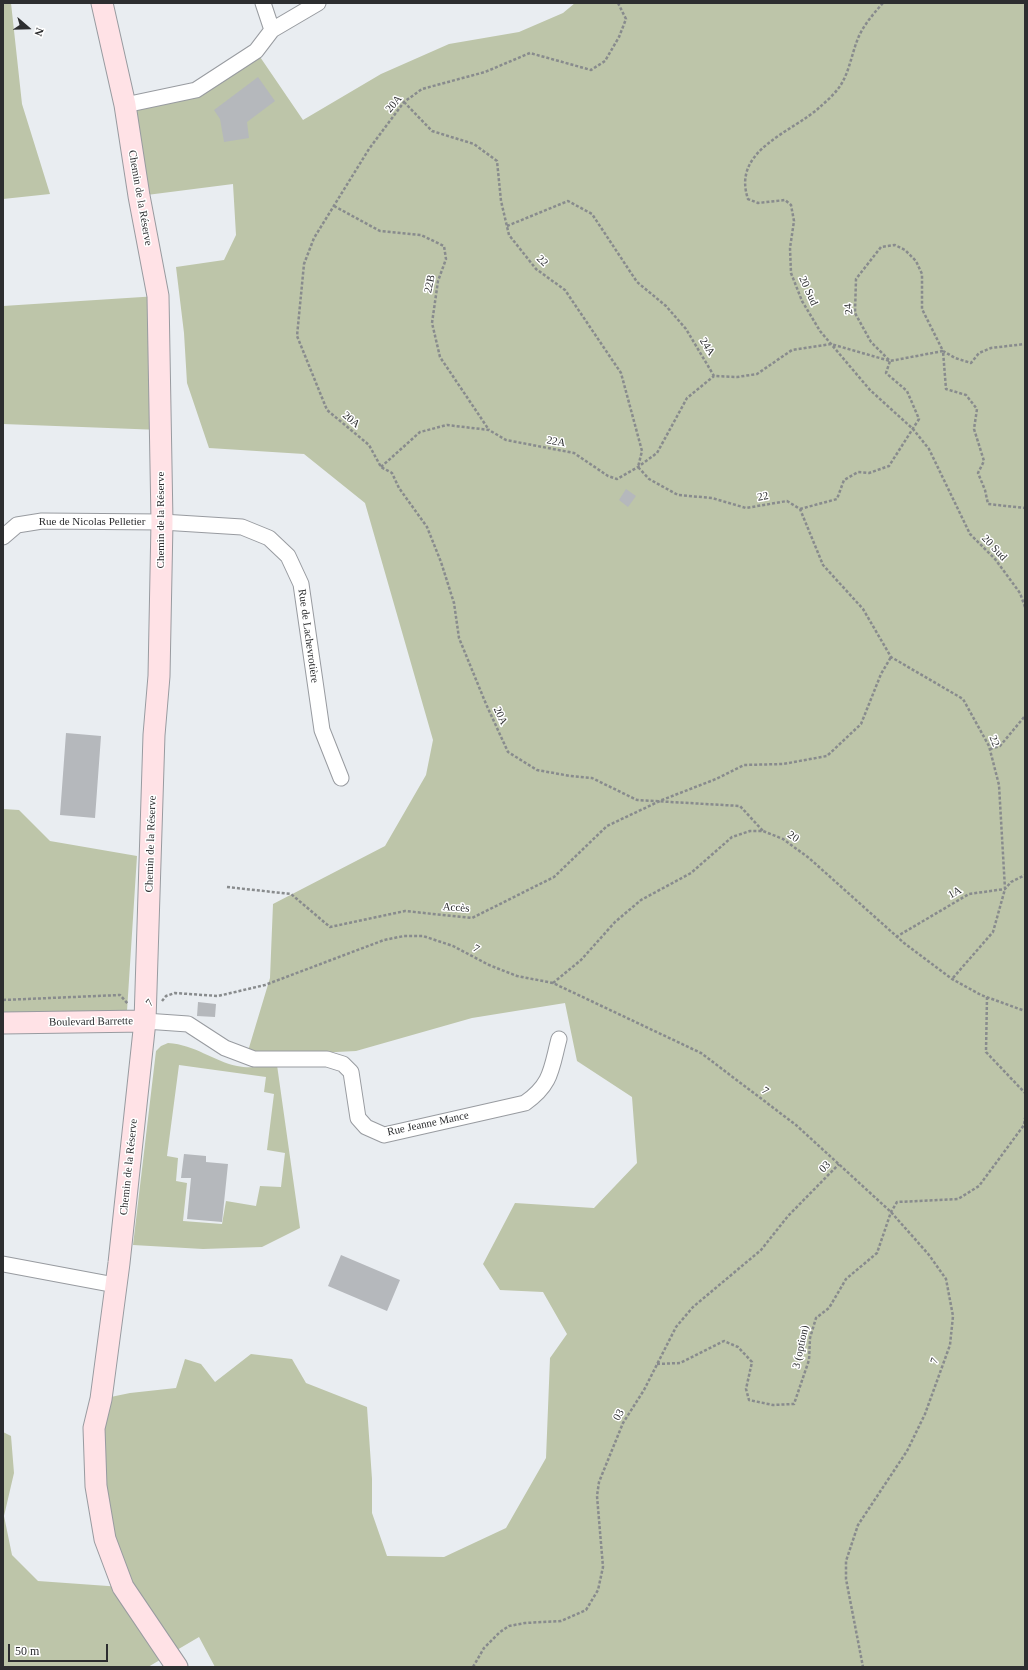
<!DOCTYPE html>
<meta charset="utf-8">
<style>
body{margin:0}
#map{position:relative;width:1028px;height:1670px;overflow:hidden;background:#e9edf1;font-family:Georgia,serif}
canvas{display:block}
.frame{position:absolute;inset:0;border:4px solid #2d2e30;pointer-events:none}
.north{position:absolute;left:8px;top:8px;width:40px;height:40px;-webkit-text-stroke:3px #fff;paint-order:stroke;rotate:110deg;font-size:11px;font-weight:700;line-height:16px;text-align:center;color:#2d2e30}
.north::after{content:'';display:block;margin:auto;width:14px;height:18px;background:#2d2e30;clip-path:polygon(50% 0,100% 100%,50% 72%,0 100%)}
.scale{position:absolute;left:8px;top:1644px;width:100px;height:18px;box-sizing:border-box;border:2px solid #2d2e30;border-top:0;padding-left:5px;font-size:12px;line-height:14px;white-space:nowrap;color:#2d2e30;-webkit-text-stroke:3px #fff;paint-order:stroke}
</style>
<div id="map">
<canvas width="1028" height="1670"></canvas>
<div class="frame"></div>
<div class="north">N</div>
<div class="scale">50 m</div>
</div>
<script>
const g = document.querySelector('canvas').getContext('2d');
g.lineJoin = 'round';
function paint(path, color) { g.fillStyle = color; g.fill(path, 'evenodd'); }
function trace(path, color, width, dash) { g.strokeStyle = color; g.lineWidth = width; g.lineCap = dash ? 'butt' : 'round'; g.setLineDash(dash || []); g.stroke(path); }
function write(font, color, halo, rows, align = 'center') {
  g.font = font + ' Georgia,serif'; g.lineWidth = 3; g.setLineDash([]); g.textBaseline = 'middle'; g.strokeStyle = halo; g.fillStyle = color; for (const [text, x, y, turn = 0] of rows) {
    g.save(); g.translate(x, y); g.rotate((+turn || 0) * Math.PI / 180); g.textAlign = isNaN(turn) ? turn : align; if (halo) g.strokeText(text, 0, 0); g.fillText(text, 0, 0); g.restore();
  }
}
paint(new Path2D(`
 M3,3H11L22,104L50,194L3,199Z
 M575,3H1025V1667H215L199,1637L148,1667H3V1432L11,1436L14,1473L4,1516L12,1555L38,1581L122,1587L105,1539L101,1399L130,1393L176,1388L185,1359L201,1364L215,1382L251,1354L292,1359L306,1383L367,1407L372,1479V1513L387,1556L444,1557L506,1528L546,1458L550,1358L567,1334L543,1292L500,1290L483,1264L515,1203L594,1208L637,1163L632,1097L577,1061L565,1003L472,1018L356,1051L276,1055L248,1051L270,978L273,904L385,846L426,775L433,740L365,503L304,454L209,448L187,383L184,333L176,267L224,260L236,235L233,184L139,196L125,105L196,90L256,51L303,120L381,74L449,44L519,32L563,13Z
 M158,296L161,430L3,424V306Z
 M3,809L19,810L50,841L137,856L127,1011L3,1014Z
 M168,1043C196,1045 213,1061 237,1066C250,1069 264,1066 277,1065L300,1228L262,1247L203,1249L133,1245L156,1051L161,1046ZM179,1065L266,1077L264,1092L274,1094L267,1150L285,1153L281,1187L260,1186L256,1206L226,1201L222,1224L183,1221L187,1183L176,1181L178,1158L167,1156Z`), '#bdc5a9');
paint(new Path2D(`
 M258,77L275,101L247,122L249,138L224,142L220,119L214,110Z
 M626,489L636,496L628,507L619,500Z
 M66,733L101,736L95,818L60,815Z
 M198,1002L216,1004L215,1017L197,1016Z
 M184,1154L206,1156V1162L228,1164L222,1222L187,1219L191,1178H181Z
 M341,1255L400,1280L387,1311L328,1286Z`), '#b5b8bc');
const street = new Path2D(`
 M263,3L272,30
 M125,105L196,90L256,51L272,30L318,3
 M3,537L17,525L42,521L162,522L242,527L269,538L288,556L301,584L322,730L341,778
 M145,1021L188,1024L225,1048L254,1059H327L343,1064L351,1072L358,1118L366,1127L384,1135L525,1103C552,1084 551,1069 559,1039
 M3,1264L115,1285`);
const secondary = new Path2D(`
 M102,3L125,105L139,196L158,296L162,522L159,676L154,735L145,1021L119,1263L101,1399L94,1428L96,1486L105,1539L123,1587L177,1667
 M3,1023L145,1021`);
trace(street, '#989ba0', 17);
trace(secondary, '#989ba0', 23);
trace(new Path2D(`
 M618,3L626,19L619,37L605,61L591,70L530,53L485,72L422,89L404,102L369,149L314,238L304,264L297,336L327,410L369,445L381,467L392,473L399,488L427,527L441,562L454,603L459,638L486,704L508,752L537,770L570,776L592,778L637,800L740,806L763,831
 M883,3C875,12 867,21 861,32C853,47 851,66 843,81C838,91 829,99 821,106C794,132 731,149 748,199L758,203L785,200L791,205L794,221L790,248L791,273L802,301L820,331L870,390L913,429L929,449L970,534L995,559L1020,593L1025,607
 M404,102L432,131L474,144L497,161L501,201L509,235L536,269L565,290L621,373L642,451L638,467L649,479L678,495L712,498L746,508L787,501L800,509L823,565L863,609L891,657L963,699L989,746L999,785L1005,889L993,932L952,979
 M334,206L380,231L421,235L444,246L446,259L438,281L432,323L440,357L489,430
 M507,226L568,201L592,214L637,282L666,306L686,329L714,376L737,377L757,374L792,350L831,344L890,361L943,351L946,389L966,395L977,409L974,429L984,461L978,473L985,490L988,504L1025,508
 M381,467L420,432L447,425L489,430L506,440L574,453L608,476L617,479L638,467L657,453L687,398L714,376
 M800,509L837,499L844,480L858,472L869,473L889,466L919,419L907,391L886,373L890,361L871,342L855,313L856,279L881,247L895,245L905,250L916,261L922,274V309L943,351L955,358L971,363L979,353L991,348L1025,344
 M990,749L1000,746L1025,716
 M227,887L291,894L330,927L405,911L472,918L554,877L607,826L662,800L716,779L744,765L783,764L827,756L861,724L881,674L891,657
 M896,937L969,894L1005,889L1011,882L1025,875
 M553,983L581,960L615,922L641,900L691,873L732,837L750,831H763L783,839L809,858L904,943L952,979L981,995L1025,1011
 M987,997L986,1052L1025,1093
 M3,1000L120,995L128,1004
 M162,1001L166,996L175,993L218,996L265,985L384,940L404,936H423L453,946L489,965L517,976L553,983L701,1053L796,1125L891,1212L929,1255L946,1279L953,1316L950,1345L925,1414L907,1451L858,1525L846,1561V1579L863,1667
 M657,1364L680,1363L724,1341L738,1347L752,1362L746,1389L749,1400L773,1405L794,1404L809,1360L810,1338L816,1318L829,1308L846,1279L877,1253L891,1212L897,1202L958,1199L979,1186L1024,1125L1025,1118
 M473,1667L484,1648L500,1632L509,1626L525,1623L561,1621L586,1610L598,1590L603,1567L597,1496L599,1482L623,1423L644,1390L676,1327L693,1307L761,1250L788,1216L839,1164`), '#888b8d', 2.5, [3, 2]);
trace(street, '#fff', 15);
trace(secondary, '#ffe2e6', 21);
write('11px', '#2d2e30', '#fff', [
 ["20A",394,104,-50],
 ["Chemin de la Réserve",140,198,80],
 ["22",542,261,45],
 ["22B",430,284,-78],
 ["20 Sud",808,291,66],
 ["24",849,309,-96],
 ["24A",707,347,58],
 ["20A",351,420,40],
 ["22A",556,442,10],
 ["22",763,497,-10],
 ["Chemin de la Réserve",161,520,-90],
 ["Rue de Nicolas Pelletier",92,522],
 ["20 Sud",994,548,47],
 ["Rue de Lachevrotière",308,636,82],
 ["20A",500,716,65],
 ["22",994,741,67],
 ["20",793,837,34],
 ["Chemin de la Réserve",151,844,-88],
 ["1A",955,893,-29],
 ["Accès",456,908,4],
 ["7",476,949,29],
 ["7",150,1003,-50],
 ["Boulevard Barrette",91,1022,-1],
 ["7",765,1091,37],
 ["Rue Jeanne Mance",428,1124,-12],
 ["Chemin de la Réserve",129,1167,-84],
 ["03",825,1167,-45],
 ["3 (option)",801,1347,-78],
 ["7",935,1361,-70],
 ["03",619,1415,-60]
]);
</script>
